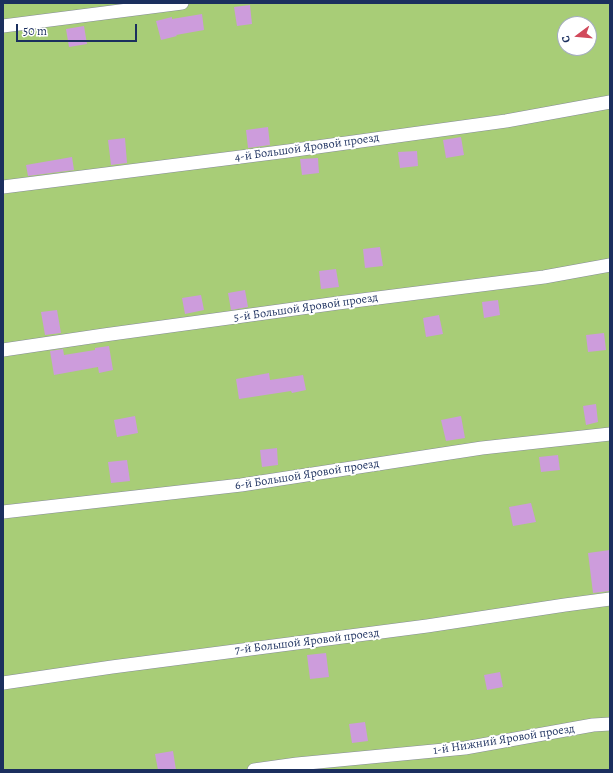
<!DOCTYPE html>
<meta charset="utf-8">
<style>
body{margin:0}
#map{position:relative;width:613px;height:773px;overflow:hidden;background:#f2e9d2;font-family:Alegreya,serif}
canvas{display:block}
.frame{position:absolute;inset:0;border:4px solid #1b2f5e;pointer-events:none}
.north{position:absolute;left:557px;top:16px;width:40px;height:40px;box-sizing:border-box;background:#fff;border:1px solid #a4acbf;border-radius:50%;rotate:254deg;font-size:11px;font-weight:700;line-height:16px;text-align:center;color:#1b2f5e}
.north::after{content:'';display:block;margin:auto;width:14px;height:18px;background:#d1495b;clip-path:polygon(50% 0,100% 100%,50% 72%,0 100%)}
.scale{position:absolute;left:16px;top:24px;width:121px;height:18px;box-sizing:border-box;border:2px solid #1b2f5e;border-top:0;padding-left:5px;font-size:12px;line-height:14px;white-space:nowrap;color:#1b2f5e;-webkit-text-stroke:3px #fff;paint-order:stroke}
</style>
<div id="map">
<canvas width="613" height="773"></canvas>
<div class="frame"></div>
<div class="north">С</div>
<div class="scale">50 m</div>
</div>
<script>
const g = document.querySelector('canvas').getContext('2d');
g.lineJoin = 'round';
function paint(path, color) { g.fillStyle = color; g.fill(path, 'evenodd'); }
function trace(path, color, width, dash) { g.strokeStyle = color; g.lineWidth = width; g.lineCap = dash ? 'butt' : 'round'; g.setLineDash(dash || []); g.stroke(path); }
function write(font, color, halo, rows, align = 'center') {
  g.font = font + ' Alegreya,serif'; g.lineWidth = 4; g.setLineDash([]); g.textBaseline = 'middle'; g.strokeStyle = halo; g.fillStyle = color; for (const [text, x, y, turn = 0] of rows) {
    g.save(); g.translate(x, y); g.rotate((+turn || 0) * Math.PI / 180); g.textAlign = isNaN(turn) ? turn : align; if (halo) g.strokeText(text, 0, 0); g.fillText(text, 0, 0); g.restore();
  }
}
paint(new Path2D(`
 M3,3H610V770H3ZM565,24H589V48H565Z`), '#a8cd77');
paint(new Path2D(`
 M250,5L252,24L237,26L234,7Z
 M202,14L204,30L176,35L177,36L161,40L156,21L172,17V19Z
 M84,26L87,44L69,47L66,29Z
 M268,127L270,145L248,148L246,130Z
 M461,137L464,155L446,158L443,140Z
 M125,138L127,163L111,165L108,140Z
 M417,151L418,166L400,168L398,152Z
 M72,157L74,170L28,176L26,165Z
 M318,158L319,173L302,175L300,159Z
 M380,247L383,266L365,268L363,249Z
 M336,269L339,287L321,289L319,271Z
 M245,290L248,307L231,310L228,293Z
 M201,295L204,310L185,314L182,298Z
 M498,300L500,315L484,318L482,302Z
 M57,310L61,333L45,335L41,312Z
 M439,315L443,334L426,337L423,318Z
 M604,333L606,350L588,352L586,335Z
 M109,346L113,370L99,373L98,367L54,375L50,351L63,349L64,355L95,350V348Z
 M269,373L270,380L303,375L306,390L292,393L291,391L239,399L236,379Z
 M596,404L598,422L586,425L583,406Z
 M135,416L138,433L117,437L114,420Z
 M461,416L465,438L446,441L441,420Z
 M277,448L278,465L262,467L260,450Z
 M558,455L560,470L541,472L539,457Z
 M127,460L130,481L111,483L108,462Z
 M531,503L536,522L513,526L509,507Z
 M610,550V591L593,593L588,553Z
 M326,653L329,677L310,679L307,655Z
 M500,672L503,687L487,690L484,675Z
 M365,722L368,741L352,743L349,724Z
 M173,751L176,770H158L155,754Z`), '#cd9cdc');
const street = new Path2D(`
 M3,26L182,3
 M3,187L288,151L506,121L610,102
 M3,350L104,335L338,303L544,277L610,265
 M3,512L241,485L482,448L610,434
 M3,683L112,667L427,626L565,605L610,599
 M254,770L297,764L465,748L593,725L610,724`);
trace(street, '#868c98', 14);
trace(street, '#fff', 13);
write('12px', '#1b2f5e', '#fff', [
 ["4-й Большой Яровой проезд",307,148,-8],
 ["5-й Большой Яровой проезд",306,308,-8],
 ["6-й Большой Яровой проезд",307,475,-9],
 ["7-й Большой Яровой проезд",307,642,-7],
 ["1-й Нижний Яровой проезд",504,740,-9]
]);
</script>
